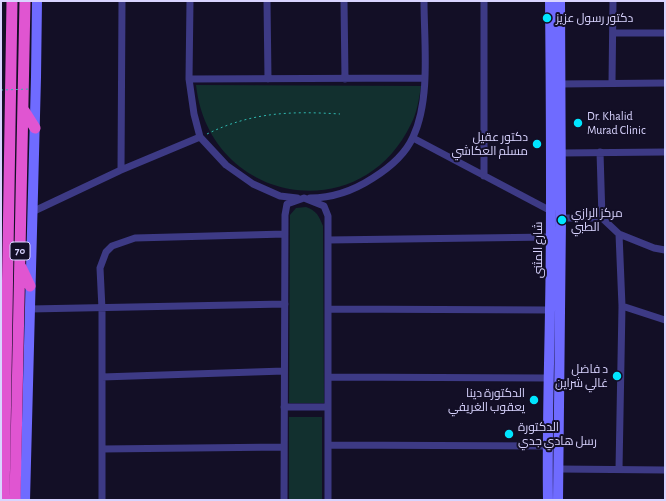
<!DOCTYPE html>
<meta charset="utf-8">
<style>
body{margin:0}
#map{position:relative;width:666px;height:501px;overflow:hidden;background:#130f26;font-family:"Alegreya Sans",sans-serif}
canvas{display:block}
.frame{position:absolute;inset:0;border:2px solid #d9d4ff;pointer-events:none}
</style>
<div id="map">
<canvas width="666" height="501"></canvas>
<div class="frame"></div>
</div>
<script>
const g = document.querySelector('canvas').getContext('2d');
g.lineJoin = 'round';
function paint(path, color) { g.fillStyle = color; g.fill(path, 'evenodd'); }
function trace(path, color, width, dash) { g.strokeStyle = color; g.lineWidth = width; g.lineCap = dash ? 'butt' : 'round'; g.setLineDash(dash || []); g.stroke(path); }
function write(font, color, halo, rows, align = 'center') {
  g.font = font + ' "Alegreya Sans",Cairo,sans-serif'; g.lineWidth = 4; g.setLineDash([]); g.textBaseline = 'middle'; g.strokeStyle = halo; g.fillStyle = color; for (const [text, x, y, turn = 0] of rows) {
    g.save(); g.translate(x, y); g.rotate((+turn || 0) * Math.PI / 180); g.textAlign = isNaN(turn) ? turn : align; if (halo) g.strokeText(text, 0, 0); g.fillText(text, 0, 0); g.restore();
  }
}
paint(new Path2D(`
 M196,85L421,86C419,99 417,113 411,124C360,231 209,203 196,85Z
 M306,207C317,211 319,216 323,226L324,403H289L290,215L296,208Z
 M289,417H322V500H289Z`), '#12302f');
trace(new Path2D(`
 M207,134C252,112 291,111 340,114`), '#2fb8b0', 1, [2, 3]);
trace(new Path2D(`
 M190,1L189,79L194,114L200,137L226,165L253,184L280,196L297,198
 M267,1L268,79
 M344,1L345,79
 M484,1V176
 M613,33H665
 M189,79L425,78
 M612,82L613,1
 M560,84L665,83
 M413,138L551,211
 M600,152L602,218L619,234L654,248L665,250
 M561,153L665,152
 M121,170L122,1
 M310,198C334,198 353,191 373,178C389,168 405,155 413,137C431,99 424,42 424,1
 M32,212L121,170L200,137
 M561,218H602
 M328,240L551,237
 M622,306L665,320
 M30,309L285,304
 M328,309L550,310
 M102,377L284,371
 M328,377L548,378
 M284,407H328
 M328,445L547,446
 M102,449L284,447
 M559,469L665,470
 M619,469L622,306L619,234
 M102,500V309L100,268L106,252L112,246L135,238L285,234
 M284,500L285,215L287,204L304,198L324,206L328,216V500`), '#3d3a85', 7);
trace(new Path2D(`
 M25,500L36,77L37,1
 M548,500C547,436 549,373 550,310C552,207 551,104 550,1
 M558,500L561,218L560,1`), '#6f6bff', 10);
trace(new Path2D(`
 M23,109L35,128
 M21,267L30,286
 M4,500L12,1
 M15,500L25,1`), '#e055d1', 11);
trace(new Path2D(`
 M1,90L31,89`), '#2fb8b0', 1, [2, 3]);
for (const [x, y, r, color] of [
 [547,18,5,"#00e5ff"],
 [578,123,5,"#00e5ff"],
 [537,144,5,"#00e5ff"],
 [562,220,5,"#00e5ff"],
 [617,376,5,"#00e5ff"],
 [534,400,5,"#00e5ff"],
 [509,434,5,"#00e5ff"]
]) { const dot = new Path2D(); dot.arc(x, y, r, 0, 2 * Math.PI); g.fillStyle = color; g.fill(dot); trace(dot, '#130f26', 1.5); }
for (const [x, y, w] of [
 [20,251,20]
]) { const box = new Path2D(); box.roundRect(x - w / 2, y - 9, w, 18, 3); g.fillStyle = '#130f26'; g.fill(box); trace(box, '#d9d4ff', 1); }
write('bold 11px', '#d9d4ff', null, [
 ["70",20,251]
]);
write('12px', '#d9d4ff', '#130f26', [
 ["دكتور رسول عزيز",556,18],
 ["Dr. Khalid",587,116],
 ["Murad Clinic",587,130],
 ["دكتور عقيل",528,137,"right"],
 ["مسلم العكاشي",528,151,"right"],
 ["مركز الرازي",571,213],
 ["الطبي",571,227],
 ["د فاضل",608,369,"right"],
 ["غالي شراين",608,383,"right"],
 ["الدكتورة دينا",525,393,"right"],
 ["يعقوب الغريفي",525,407,"right"],
 ["الدكتورة",518,427],
 ["رسل هادي جدي",518,441]
], 'left');
write('12px', '#d9d4ff', '#130f26', [
 ["شارع المثنى",538,250,-90]
]);
</script>
